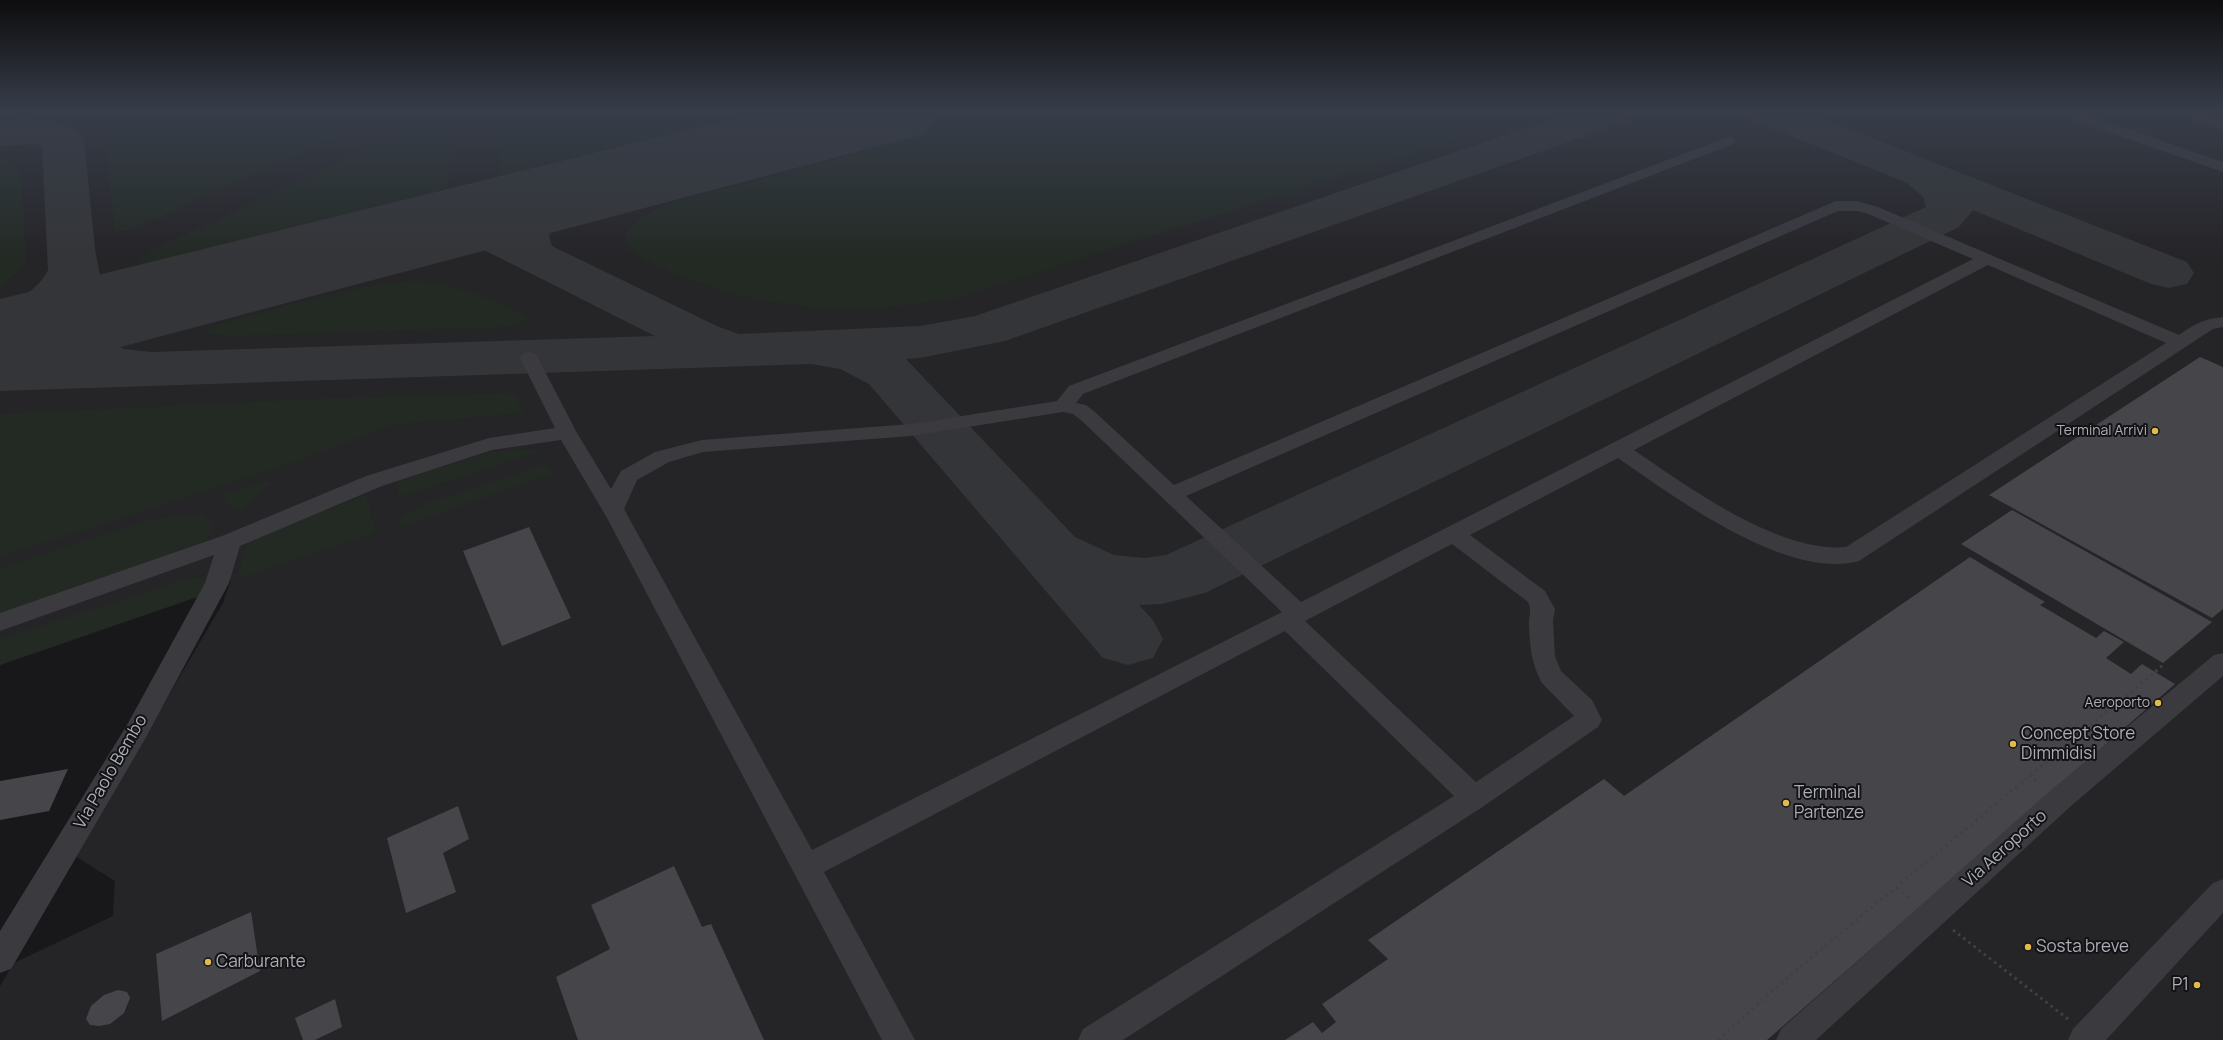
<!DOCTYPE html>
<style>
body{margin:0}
canvas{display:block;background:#18181a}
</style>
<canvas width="2223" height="1040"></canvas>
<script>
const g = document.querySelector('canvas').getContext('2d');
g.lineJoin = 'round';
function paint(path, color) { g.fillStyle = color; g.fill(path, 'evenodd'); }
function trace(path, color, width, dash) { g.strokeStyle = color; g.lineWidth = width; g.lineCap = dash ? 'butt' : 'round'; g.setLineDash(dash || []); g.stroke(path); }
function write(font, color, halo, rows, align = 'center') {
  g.font = font + ' Manrope,sans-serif'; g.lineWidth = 4; g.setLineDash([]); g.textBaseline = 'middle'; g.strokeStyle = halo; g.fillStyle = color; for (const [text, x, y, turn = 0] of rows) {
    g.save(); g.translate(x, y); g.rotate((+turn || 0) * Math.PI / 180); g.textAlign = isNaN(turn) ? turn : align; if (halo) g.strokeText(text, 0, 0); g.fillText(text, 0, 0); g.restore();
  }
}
paint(new Path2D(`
 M0,112H2223V1040H0V986L14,963L113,916L115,881L72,854L132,758L223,603L231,580L207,585L0,665Z`), '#252427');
paint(new Path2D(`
 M102,112H352L324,125L332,138L150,222L126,231L115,232Z
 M445,112L450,114L456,120L448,186L437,192L153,262H140V259L150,251Z
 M505,112H754L757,114L498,177Z
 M1008,112H1513L1441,144L961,297C912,306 863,311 814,307C796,306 777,303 760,300C736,296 634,265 626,242C621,225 656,209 668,204Z
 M2083,112H2173L2175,113L2136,131Z
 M0,158L8,159L11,164L21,171L26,261L16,273L0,286Z
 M418,281C462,285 488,299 528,316L527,319L510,327L227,336L208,333V330L213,326C280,308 348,284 418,281Z
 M514,393L524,413L392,425L289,464L0,557V414L329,398Z
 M512,449L537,450L536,453L401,496L397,492L396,481L488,453Z
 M542,465H547L552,474L401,527V519L405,514L428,502Z
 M273,480L242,509L236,511L221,497L224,494Z
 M366,495L376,533L236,580L249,538Z
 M181,515H202L213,522L212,533L197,546L0,620V568L150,520Z
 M196,577L203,579L207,585L203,595L0,665V639L185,579Z`), '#232a24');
paint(new Path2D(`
 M1573,112H1634L1628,121L1005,341L920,358L906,359L1075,537L1114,555L1144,558L1166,555L1926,207L1923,197L1907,183L1755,121L1749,112H1806L2187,262L2194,273L2187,284L2169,288L2151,284L1973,210L1959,227L1205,593L1162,604L1139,605L1153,620L1163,639L1153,658L1128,665L1103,658L869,384L840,369L811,364L0,391V357L63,355L54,341L52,323L19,342L0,347V310C18,300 39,289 48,270L42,146L34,144L0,146V120C27,119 67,115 84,140L95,249L101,281L104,283H143L180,278L198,282L205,293L198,304C168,311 135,318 104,314L108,340L124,349L151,352L655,336L482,249L463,247L433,248L372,259L355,255L348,245L355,235C406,222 455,213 507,226L517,209L541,192L605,172L621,175L627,185C609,211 567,199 549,236L552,246L719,327L739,334L920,326L975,316Z`), '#343538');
paint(new Path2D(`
 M761,112H939L924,134L0,379V299Z`), '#343538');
paint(new Path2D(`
 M2200,357L2223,367V609L2212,618L1989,495Z
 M2012,510L2212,622L2163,663L1961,544Z
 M529,527L571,618L502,646L463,551Z
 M1970,557L2045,602L2040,605L2096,638L2104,631L2124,642L2106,658L2131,674L2142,664L2175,684L1767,1040H1285L1313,1022L1322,1033L1336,1022L1322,1004L1388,959L1368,940L1604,779L1624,796Z
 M68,769L49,811L0,820V781Z
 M458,806L469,839L443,853L456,892L406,913L387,838Z
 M674,866L702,927L711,924L764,1040H578L556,977L610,949L591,905Z
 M251,912L260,971L162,1021L156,954Z
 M118,990L127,992L130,998L124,1013L110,1024L99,1026L90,1025L86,1019L91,1006L104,995Z
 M335,999L342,1027L315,1040H303L295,1018Z`), '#46454a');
trace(new Path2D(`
 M2029,775L2040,783
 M1897,888L1910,898
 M1953,930L2068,1019
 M1718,1040L1794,972L2162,666`), '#404146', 3, [2.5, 4]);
paint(new Path2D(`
 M2058,112H2079L2223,162V172L2060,115Z
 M2178,112H2199L2223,121V130L2180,115Z
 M1728,137L1733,138L1735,141L1733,144L1083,394L1076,403L1086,405L1096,413L1174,485L1836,201H1857L1878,207L2179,335C2195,324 2203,319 2223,317V327L2213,329L1859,561C1788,581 1674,497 1618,458L1470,535L1545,591L1555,609L1553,621L1555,656L1561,671L1592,700L1602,720L1598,727L1484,806L1123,1040H1078L1083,1029L1454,796L1285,631L824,872L915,1040H882L607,518L561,440L492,450L382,486L240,546L229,583L145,739L11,969L0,973V931L127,725L205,583L214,555L0,631V613L222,536L366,476L489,438L555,428L520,358L522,354L529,352L536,354L538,358L577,433L611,489L621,471L655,452L702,440L911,424L1057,401L1069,386ZM1838,211H1857L1866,213L1973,259L1301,602L1186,496ZM1988,265L2166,343L1846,547C1779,553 1688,487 1634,450ZM1063,412L1073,414L1082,421L1282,612L812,850L624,509L637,480L669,462L703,452L911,436ZM1452,544L1528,602C1532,610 1529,615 1529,624C1530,647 1531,662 1542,683L1574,716L1476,782L1305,621Z
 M2223,653V676L2071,806L1816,1040H1776L1781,1029L2051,790L2214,655Z
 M2223,879V913L2106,1040H2068L2073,1029L2213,883Z`), '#3a3a3f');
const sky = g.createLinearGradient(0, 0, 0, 258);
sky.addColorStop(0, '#0d0d0e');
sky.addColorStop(0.43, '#373d49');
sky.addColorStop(1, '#373d4900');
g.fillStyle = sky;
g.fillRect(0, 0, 2223, 258);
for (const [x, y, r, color] of [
 [2155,431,4,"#e0ba4a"],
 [2158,703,4,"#e0ba4a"],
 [2013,744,4,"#e0ba4a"],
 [1786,803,4,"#e0ba4a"],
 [2028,947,4,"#e0ba4a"],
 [208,962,4,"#e0ba4a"],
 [2197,985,4,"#e0ba4a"]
]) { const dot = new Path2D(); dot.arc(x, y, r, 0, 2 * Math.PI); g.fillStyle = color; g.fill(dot); trace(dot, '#131315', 1.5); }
write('14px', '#acafb8', '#131315', [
 ["Terminal Arrivi",2147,431],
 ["Aeroporto",2150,703]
], 'right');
write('17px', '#acafb8', '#131315', [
 ["Concept Store",2021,734],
 ["Dimmidisi",2021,754],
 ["Terminal",1794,793],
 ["Partenze",1794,813],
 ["Sosta breve",2036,947],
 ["Carburante",216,962],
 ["P1",2189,985,"right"]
], 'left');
write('17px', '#acafb8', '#131315', [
 ["Via Paolo Bembo",111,772,-60],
 ["Via Aeroporto",2005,849,-42]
]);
</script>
